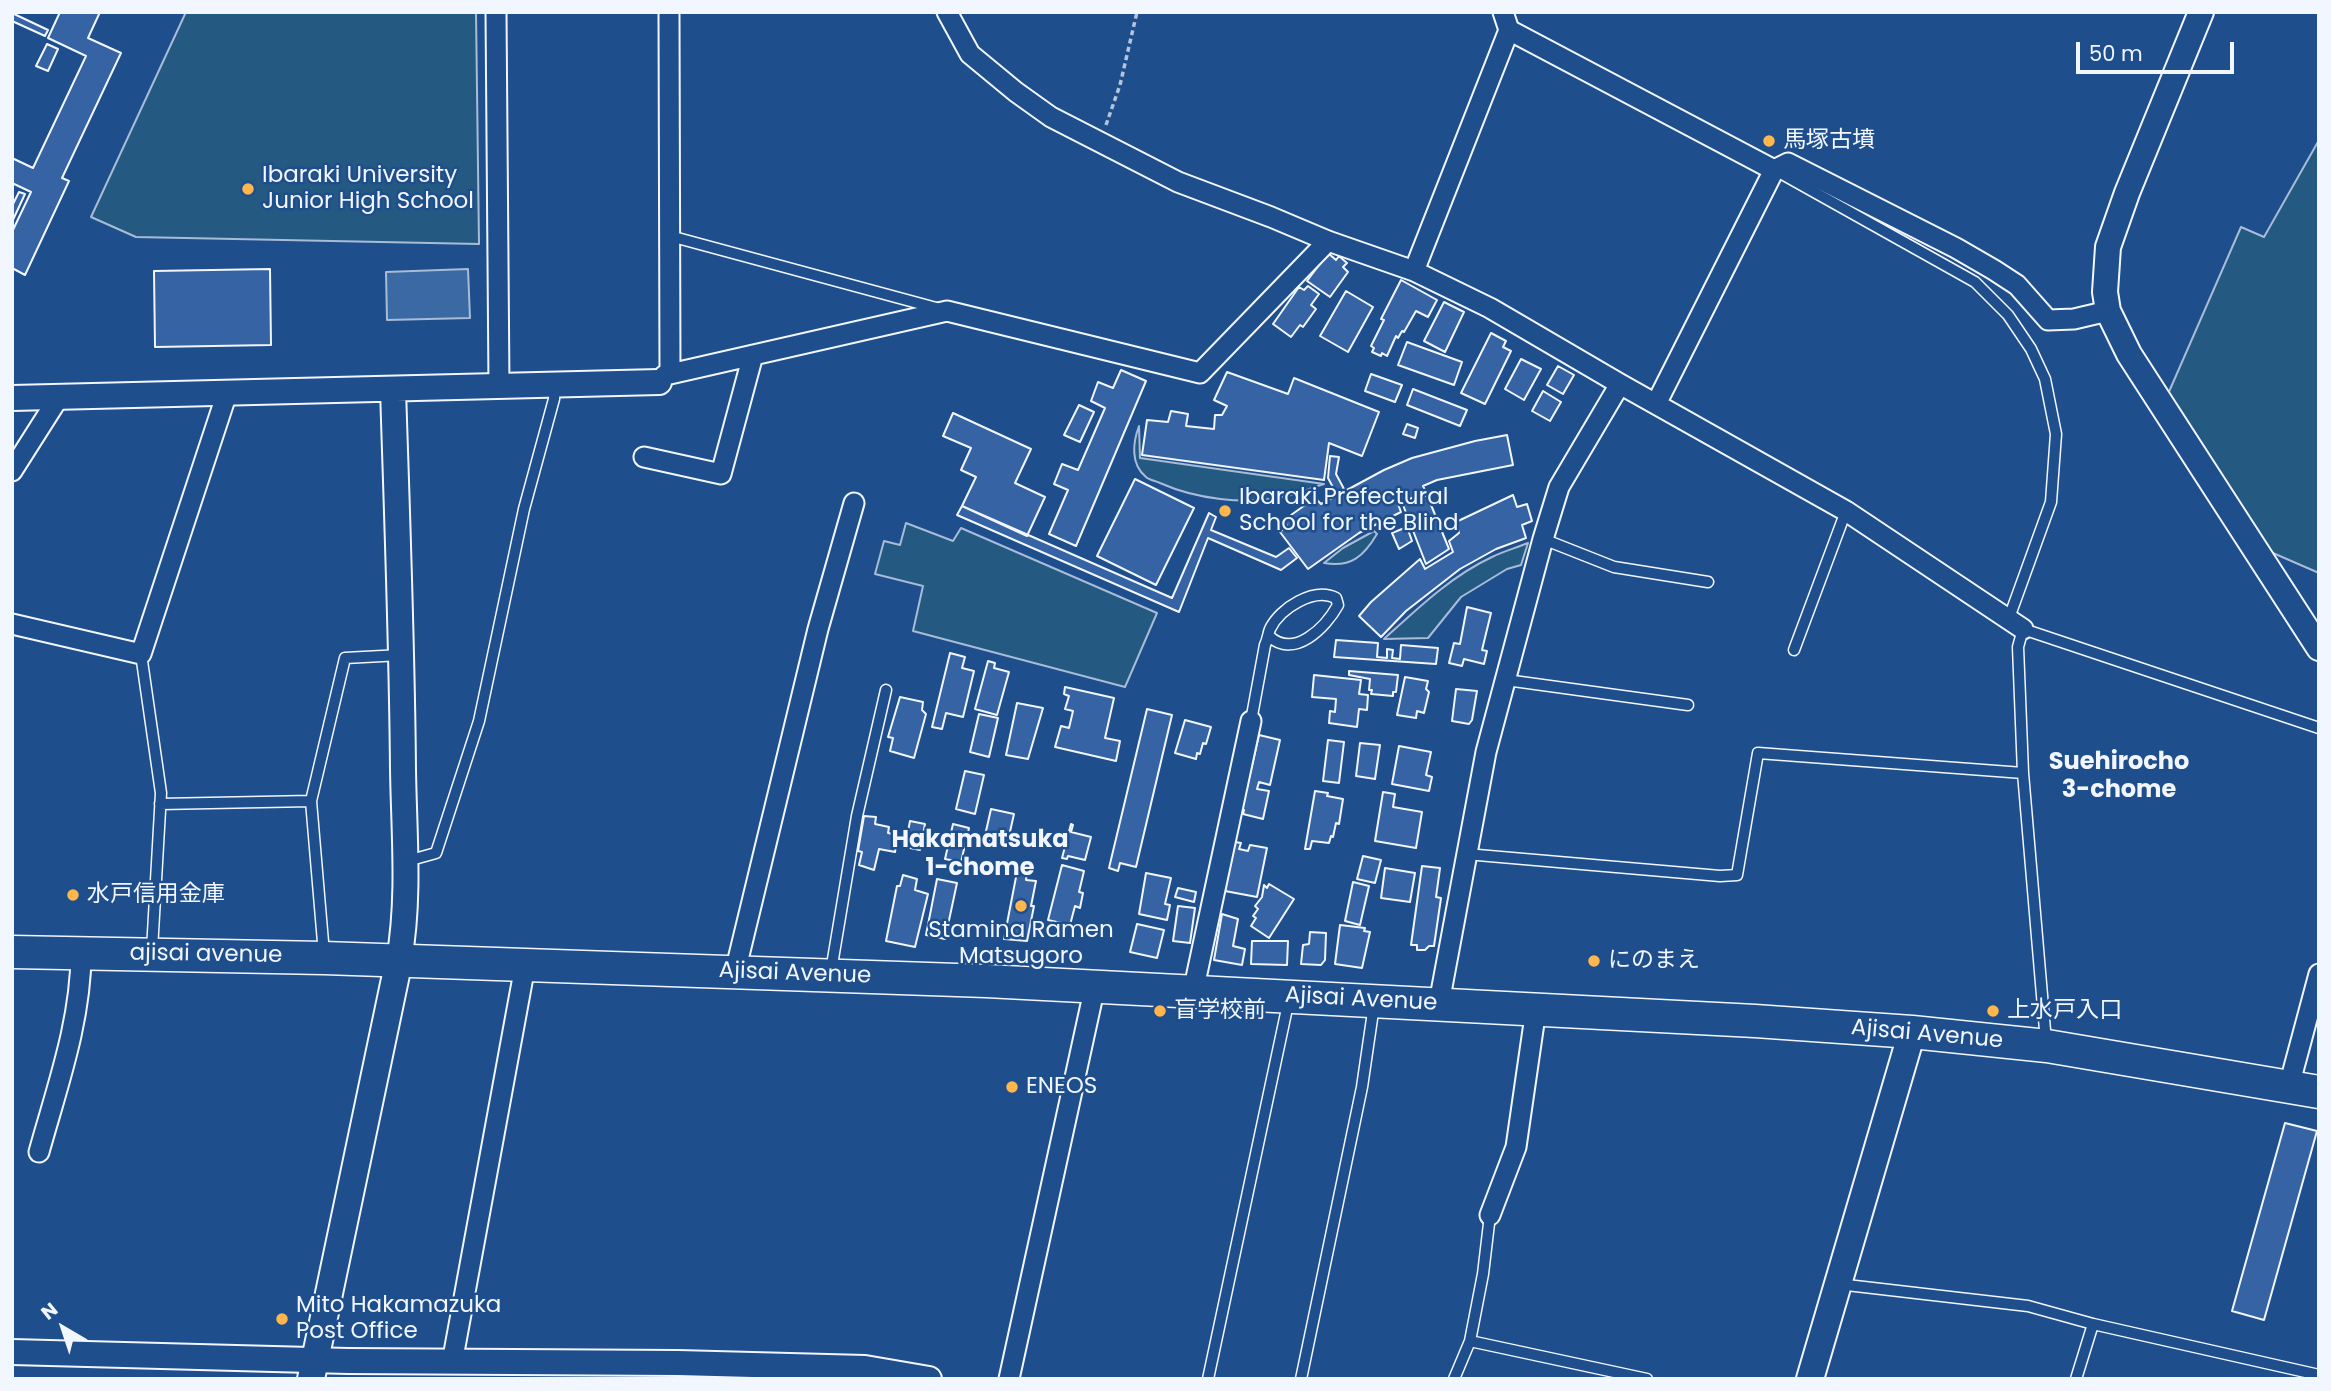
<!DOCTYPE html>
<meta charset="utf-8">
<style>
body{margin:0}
#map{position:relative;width:2331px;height:1391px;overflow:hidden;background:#1f4e8c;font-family:Poppins,sans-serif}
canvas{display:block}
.frame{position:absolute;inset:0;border:14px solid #f2f6ff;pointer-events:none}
.north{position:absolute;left:28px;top:1293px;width:70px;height:70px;-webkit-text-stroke:5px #1f4e8c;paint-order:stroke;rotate:321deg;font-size:19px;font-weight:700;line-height:28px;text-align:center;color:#f2f6ff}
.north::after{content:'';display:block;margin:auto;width:24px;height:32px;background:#f2f6ff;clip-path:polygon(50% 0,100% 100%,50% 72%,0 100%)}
.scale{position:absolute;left:2076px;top:42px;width:158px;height:32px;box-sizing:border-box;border:4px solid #f2f6ff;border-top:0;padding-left:9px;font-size:21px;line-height:24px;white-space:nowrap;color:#f2f6ff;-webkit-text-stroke:5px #1f4e8c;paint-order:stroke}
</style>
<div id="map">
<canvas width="2331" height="1391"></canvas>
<div class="frame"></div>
<div class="north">N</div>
<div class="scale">50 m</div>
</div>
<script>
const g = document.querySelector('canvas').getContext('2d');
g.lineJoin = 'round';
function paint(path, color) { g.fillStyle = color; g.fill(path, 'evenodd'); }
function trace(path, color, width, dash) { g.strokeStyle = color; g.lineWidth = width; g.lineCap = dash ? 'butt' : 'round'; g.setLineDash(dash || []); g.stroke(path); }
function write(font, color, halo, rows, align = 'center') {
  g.font = font + ' Poppins,"Noto Sans JP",sans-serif'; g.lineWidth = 5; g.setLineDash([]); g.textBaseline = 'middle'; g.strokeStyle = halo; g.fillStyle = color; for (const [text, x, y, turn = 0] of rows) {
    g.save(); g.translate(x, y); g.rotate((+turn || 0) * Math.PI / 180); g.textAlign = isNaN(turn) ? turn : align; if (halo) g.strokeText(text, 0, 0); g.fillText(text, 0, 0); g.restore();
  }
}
const green = new Path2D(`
 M186,12H476L479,244L136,237L91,217Z
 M2319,140V573L2266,550L2168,394L2241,227L2264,237Z
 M1139,426L1140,458L1324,484C1310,488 1296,495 1282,497C1244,505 1196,499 1160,483C1156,481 1149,480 1146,477C1130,464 1133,442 1139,426Z
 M906,523L953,541L961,528L1157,613L1125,687L913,631L923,586L875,574L884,541L900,545Z
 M1374,531L1377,534C1364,556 1351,568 1324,563L1343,548Z
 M1528,543L1521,565L1507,569L1461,597L1428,638L1384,639C1417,609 1451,576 1492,557C1504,551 1516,548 1528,543Z`);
paint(green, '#245a82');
trace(green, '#a8bbd7', 2);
const water = new Path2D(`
 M468,269L470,318L387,320L386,272Z`);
paint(water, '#3b69a3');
trace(water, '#a8bbd7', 2);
const building = new Path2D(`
 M60,12H100L88,38L121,53L62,178L69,181L25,275L12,268V232L31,192L12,183V158L33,168L86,56L48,38Z
 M12,13L48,30L45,36L12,21Z
 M47,44L58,49L48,71L36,66Z
 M19,192L25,194L12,222V206Z
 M1328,253L1336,260L1339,256L1347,263L1343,267L1348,272L1330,297L1307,281Z
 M270,269L271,345L155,347L154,271Z
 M1401,280L1437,300L1428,317L1416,311L1404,332L1402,331L1398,338L1396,336L1387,356L1382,353L1381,356L1372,352L1374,348L1371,346L1384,320L1381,319Z
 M1308,286L1319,294L1311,305L1316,309L1303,327L1300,325L1291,337L1273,324L1299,287L1304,290Z
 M1346,291L1373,307L1348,352L1320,336Z
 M1444,302L1464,312L1445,352L1424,341Z
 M1491,333L1506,341L1503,347L1511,351L1485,404L1461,393Z
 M1407,342L1462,362L1454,385L1398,365Z
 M1521,359L1541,369L1524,400L1505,389Z
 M1558,366L1574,375L1563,394L1547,385Z
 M1121,370L1146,381L1076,546L1049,534L1068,490L1054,484L1062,464L1078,470L1105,408L1091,401L1098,382L1113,388Z
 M1227,372L1288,394L1294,378L1379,412L1362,456L1329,443L1324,480L1142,455L1147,420L1168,422L1171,411L1188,414L1186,426L1214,429L1215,415H1222L1227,406L1214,400Z
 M1371,374L1402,385L1395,402L1365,391Z
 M1413,389L1467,410L1460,426L1407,405Z
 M1543,391L1561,402L1550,421L1532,411Z
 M1079,405L1094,412L1080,442L1064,435Z
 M953,413L1031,449L1015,483L1045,497L1027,536L962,506L976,477L961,470L971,448L943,436Z
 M1407,424L1418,428L1415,438L1403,434Z
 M1507,435L1513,465L1437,480L1423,486L1426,492L1398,504L1401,512L1359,533L1308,569L1280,532L1287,526L1284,520L1315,498L1321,504L1384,470L1412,458L1475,441Z
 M1330,456L1339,457L1336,474L1344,489L1336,493L1328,478Z
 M1135,479L1194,508L1156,585L1097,556Z
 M1427,495L1449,549L1426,564L1403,505Z
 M1513,495L1517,507L1527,504L1532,521L1522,525L1526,538L1496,549L1460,569L1406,611L1381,637L1359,616L1371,602L1420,559L1425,569L1453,552L1449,541L1459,533L1456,522Z
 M962,506L1172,598L1209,513L1216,517L1211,530L1276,557L1289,548L1297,558L1281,570L1208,538L1179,612L957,515Z
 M1407,527L1412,541L1399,549L1392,533Z
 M1467,607L1491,613L1482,650L1487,651L1484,664L1464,659L1462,666L1449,663L1454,643L1460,644Z
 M1336,640L1378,643L1377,657L1387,658V649L1393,650L1392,658L1400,659L1401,645L1438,648L1436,664L1334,657Z
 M950,653L965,657L962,668L974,671L963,717L946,713L942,729L932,727Z
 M988,661L995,663L994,668L1009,672L997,715L975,709Z
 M1349,671L1398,675L1396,692H1393V696L1371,694L1372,690H1369L1370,679L1349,675Z
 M1314,675L1361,680L1359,694L1368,695L1367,710L1359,709L1357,727L1329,723L1330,711L1335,712L1336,699L1312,697Z
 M1405,677L1428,681L1426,689L1429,692L1424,713L1417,711L1416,718L1397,715Z
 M1065,687L1114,698L1105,738L1120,741L1116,761L1055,747L1061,726L1069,728L1073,711L1065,709L1069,696L1064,694Z
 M1456,689L1477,691L1472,720L1469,724L1452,721Z
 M900,697L923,702L922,710L926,714L914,758L890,751L893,738L888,737Z
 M1017,703L1043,708L1028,759L1006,755Z
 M1147,709L1172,715L1136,867L1120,863L1118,871L1109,868Z
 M979,714L998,718L989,757L970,752Z
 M1185,720L1211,727L1206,744L1203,743L1200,754L1197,753L1196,759L1175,753Z
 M1259,735L1280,740L1270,785L1259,782L1257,789L1269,791L1263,819L1243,814L1244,810L1242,809Z
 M1328,740L1344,742L1339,783L1323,781Z
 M1360,743L1380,745L1375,779L1356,776Z
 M1399,746L1431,752L1426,775L1432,777L1429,791L1392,784Z
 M965,771L984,775L975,814L956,809Z
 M1315,791L1328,793L1327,796L1343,799L1339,824L1336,823L1333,837L1331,836L1329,843L1312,841L1310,849H1305Z
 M1383,792L1395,794L1393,807L1422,812L1416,848L1375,841Z
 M991,809L1014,814L1007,845L984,840Z
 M864,816L876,817L875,824L889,827L888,833L898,835L895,852L879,849L874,870L859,865L862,852L858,851Z
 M910,821L925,824L920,850L905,847Z
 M953,824L969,828L961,862L945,859Z
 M1071,824L1073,825L1071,832L1091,837L1085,860L1068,856L1067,859L1062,858Z
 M1235,842L1241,843L1239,849L1248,851L1250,845L1267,848L1257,897L1225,891Z
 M1363,856L1381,860L1375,883L1357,879Z
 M1062,865L1084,871L1079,892L1083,893L1080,908L1075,906L1070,925L1048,920Z
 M1422,866L1440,868L1436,897L1441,898L1434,946H1429L1425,950H1417V945H1411Z
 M1385,868L1415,873L1410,902L1381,898Z
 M1017,872L1027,873L1026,880L1036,881L1031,906H1034L1027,941L1004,939Z
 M1146,873L1171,878L1165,904L1170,905L1167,920L1139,914Z
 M903,875L917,879L915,890L928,894L915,947L886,941L897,886H900Z
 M937,879L957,883L945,939L926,935Z
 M1353,882L1369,886L1360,925L1345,921Z
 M1269,884L1294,899L1269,938L1251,926L1256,918L1253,916L1258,909L1255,906L1262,897L1264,885L1267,888Z
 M1178,888L1196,892L1194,902L1175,897Z
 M1178,906L1195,908L1190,943L1173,941Z
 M1222,914L1238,919L1233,946L1245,949L1242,965L1214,960Z
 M1137,924L1164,930L1157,958L1130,952Z
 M1340,925L1365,928L1364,931L1370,932L1362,968L1335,964Z
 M1310,932L1326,933L1325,960L1321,965L1301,964L1303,945L1309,944Z
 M1252,941H1288L1287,965L1251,964Z
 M2285,1123L2317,1131L2264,1320L2232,1311Z`);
paint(building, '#3563a3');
trace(building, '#f2f6ff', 2);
const service = new Path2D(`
 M1775,170L1975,282L2008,315L2031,349L2045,379L2056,434L2051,502L2009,618
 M670,236L940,309
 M1543,539L1614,567L1708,582
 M1794,650L1846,511
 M141,654L161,793L152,950
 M1506,680L1688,705
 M1251,721L1265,645C1268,639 1268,634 1270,629C1280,608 1314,587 1336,598L1338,605C1326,627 1294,660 1269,636
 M160,804L311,801
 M1466,854L1720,876L1737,875L1758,753L2023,773
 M406,859L418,858L436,853L479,721L524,509L554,399L555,386
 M324,954L311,801L345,658L401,655
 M831,971L857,816L886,690
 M2046,1042L2023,773L2018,647L2023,629L2319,728
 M1838,1284L2028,1306L2093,1324L2319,1375
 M1470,1341L1647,1379
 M1208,1379L1289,999
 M1301,1379L1362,1087L1374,1005
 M1454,1379L1470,1341L1483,1274L1490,1215
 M2076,1379L2093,1324`);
const minor = new Path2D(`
 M496,12L499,386
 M669,12L670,374
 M947,12L970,54L1016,92L1051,117L1178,182L1271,217L1328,241L1414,271L1490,308L1620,384L1846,511L2023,629
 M1503,12L1509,30
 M1414,271L1509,30L1774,170L1788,163L1956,248L1994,270L2017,285L2048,320L2074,319L2108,311
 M659,382L665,375L670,374L947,311L1200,373L1328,241
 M1656,404L1774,170
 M644,457L721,474L753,355
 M12,471L59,397
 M12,624L141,654L227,393
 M735,972L818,629L854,503
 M1193,992L1251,721
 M1439,1003L1486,752L1543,539L1559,487L1620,384
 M2289,1086L2319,974
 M39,1152C57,1087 81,1021 81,953
 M1490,1215L1516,1147L1536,1009
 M452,1363L525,966
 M1009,1379L1095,986`);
const tertiary = new Path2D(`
 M2201,12L2127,193L2108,247L2105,292L2108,311L2129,354L2319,648
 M393,389C397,516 402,643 403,770C404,833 410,898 399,960
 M12,398L659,382
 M12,1352L348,1361L678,1363L865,1368L929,1379`);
const secondary = new Path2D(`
 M311,1379L399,960
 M1810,1379L1912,1032`);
const trunk = new Path2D(`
 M12,952L324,958L986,981L1755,1021L1912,1032L2047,1046L2319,1092`);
trace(service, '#f2f6ff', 13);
trace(minor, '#f2f6ff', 23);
trace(tertiary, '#f2f6ff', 28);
trace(secondary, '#f2f6ff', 30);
trace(trunk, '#f2f6ff', 35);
trace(new Path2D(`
 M1106,125L1120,85L1137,12`), '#b3c4dc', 3.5, [5, 3.5]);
trace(service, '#1f4e8c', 10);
trace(minor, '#1f4e8c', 19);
trace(tertiary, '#1f4e8c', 24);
trace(secondary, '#1f4e8c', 26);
trace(trunk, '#1f4e8c', 32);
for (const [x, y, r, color] of [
 [1769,141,7,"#ffb74d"],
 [248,189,7,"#ffb74d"],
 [1225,511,7,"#ffb74d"],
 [73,895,7,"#ffb74d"],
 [1021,906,7,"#ffb74d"],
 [1594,961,7,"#ffb74d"],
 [1160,1011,7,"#ffb74d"],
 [1993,1011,7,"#ffb74d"],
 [1012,1087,7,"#ffb74d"],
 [282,1319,7,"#ffb74d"]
]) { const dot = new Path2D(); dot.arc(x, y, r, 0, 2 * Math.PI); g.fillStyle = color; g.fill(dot); trace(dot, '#1f4e8c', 2.5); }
write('23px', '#f2f6ff', '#1f4e8c', [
 ["馬塚古墳",1783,141],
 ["Ibaraki University",262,176],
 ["Junior High School",262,202],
 ["Ibaraki Prefectural",1239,498],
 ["School for the Blind",1239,524],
 ["水戸信用金庫",87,895],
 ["Stamina Ramen",1021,931,"center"],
 ["Matsugoro",1021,957,"center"],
 ["にのまえ",1608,961],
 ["盲学校前",1174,1011],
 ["上水戸入口",2007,1011],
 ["ENEOS",1026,1087],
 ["Mito Hakamazuka",296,1306],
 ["Post Office",296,1332]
], 'left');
write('23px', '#f2f6ff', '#1f4e8c', [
 ["ajisai avenue",206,955,1],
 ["Ajisai Avenue",795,974,2],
 ["Ajisai Avenue",1361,1000,3],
 ["Ajisai Avenue",1927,1035,5]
]);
write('bold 24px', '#f2f6ff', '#1f4e8c', [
 ["Suehirocho",2119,763],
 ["3-chome",2119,791],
 ["Hakamatsuka",980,841],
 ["1-chome",980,869]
]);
</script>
